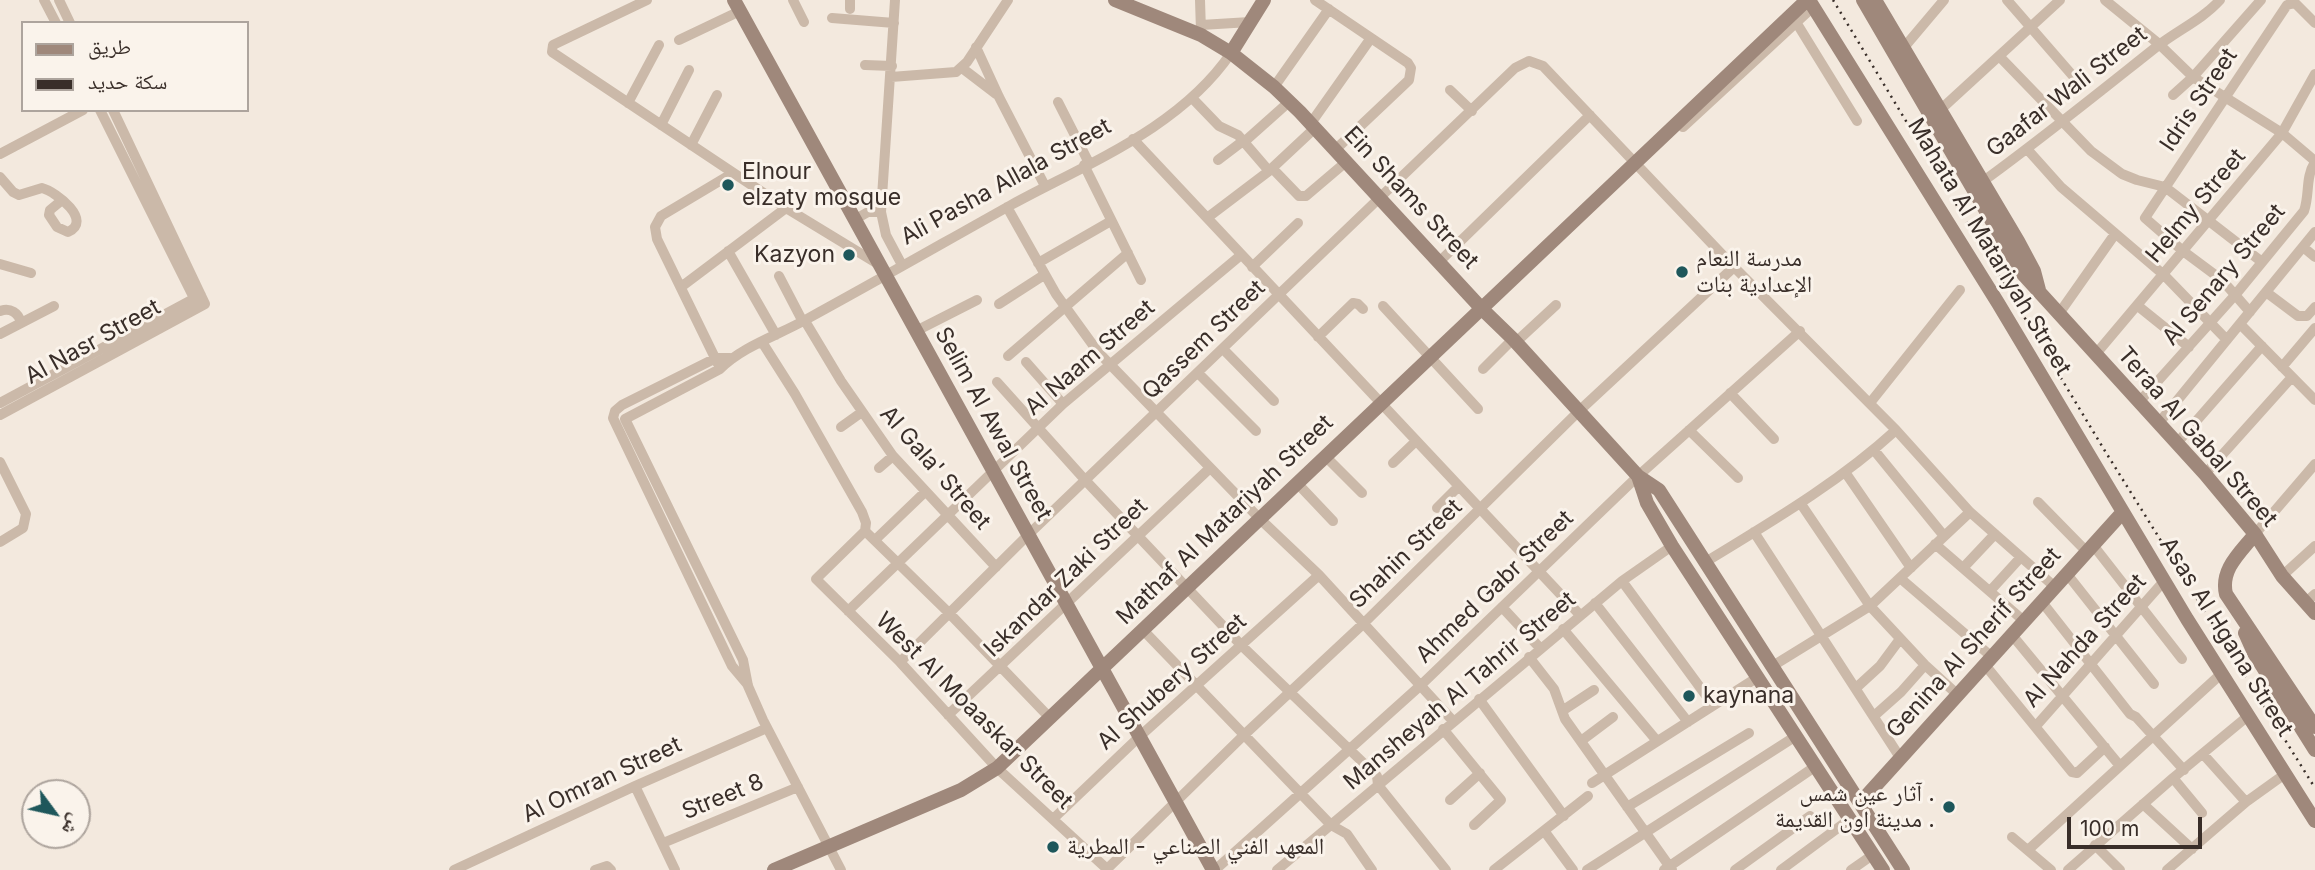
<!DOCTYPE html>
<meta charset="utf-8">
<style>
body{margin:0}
#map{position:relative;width:2315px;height:870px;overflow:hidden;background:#f3e9de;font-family:Inter,"Noto Naskh Arabic",sans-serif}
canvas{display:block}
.legend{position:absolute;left:21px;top:21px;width:228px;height:91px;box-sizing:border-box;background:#faf3eb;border:2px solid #ada49d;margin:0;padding:9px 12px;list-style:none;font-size:21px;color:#392e29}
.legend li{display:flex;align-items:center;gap:14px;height:35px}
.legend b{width:35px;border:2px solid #ada49d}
.north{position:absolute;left:21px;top:779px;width:70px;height:70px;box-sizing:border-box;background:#faf3eb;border:2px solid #ada49d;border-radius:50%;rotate:123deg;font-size:19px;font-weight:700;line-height:28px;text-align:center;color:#392e29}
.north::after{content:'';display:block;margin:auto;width:24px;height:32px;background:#1e575b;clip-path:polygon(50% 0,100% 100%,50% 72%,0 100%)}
.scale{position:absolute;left:2067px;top:817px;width:135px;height:32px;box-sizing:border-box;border:4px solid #392e29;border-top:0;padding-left:9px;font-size:21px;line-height:24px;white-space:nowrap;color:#392e29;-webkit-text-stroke:5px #faf3eb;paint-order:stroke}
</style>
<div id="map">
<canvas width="2315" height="870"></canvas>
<ul class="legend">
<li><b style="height:9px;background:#9f887b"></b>طريق</li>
<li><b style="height:9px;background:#392e29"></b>سكة حديد</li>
</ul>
<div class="north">ش</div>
<div class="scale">100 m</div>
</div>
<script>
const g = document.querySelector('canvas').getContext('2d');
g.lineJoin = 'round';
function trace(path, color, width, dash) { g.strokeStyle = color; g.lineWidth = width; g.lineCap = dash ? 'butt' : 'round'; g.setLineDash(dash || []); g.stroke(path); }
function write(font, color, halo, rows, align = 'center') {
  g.font = font + ' Inter,"Noto Naskh Arabic",sans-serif'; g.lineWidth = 6; g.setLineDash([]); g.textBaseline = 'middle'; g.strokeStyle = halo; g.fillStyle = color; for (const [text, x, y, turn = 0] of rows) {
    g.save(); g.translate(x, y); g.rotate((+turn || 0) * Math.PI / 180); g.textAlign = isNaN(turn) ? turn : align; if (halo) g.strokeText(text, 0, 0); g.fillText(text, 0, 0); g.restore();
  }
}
trace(new Path2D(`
 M44,0L56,23
 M59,0L70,23
 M647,0L553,45L552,52L786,208L878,264
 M793,0L804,22
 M895,0L881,212L886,235L902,265
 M1200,0L1201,31
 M1315,0L1408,63L1411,68L1409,80L1335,150
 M2007,0L2073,76
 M2105,0L2159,44L2193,77L2282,133L2315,161
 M850,9V0
 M832,18L894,23
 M1796,22L1857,121
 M1201,25L1250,22
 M679,40L740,11
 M976,47L999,97L1045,186
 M1901,51L1944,0
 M1999,56L2091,151L2122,174L2137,180L2165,187L2262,262
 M865,65L892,66
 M962,68L996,94
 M891,77L956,72L967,62L1008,0
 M1274,87L1329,9
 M1450,90L1472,111
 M2173,95L2193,77L2261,0
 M1193,99L1219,126L1238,135L1269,171
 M1058,102L1089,163
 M628,103L659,45
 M100,110L197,304
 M1939,111L2060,0
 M1311,123L1371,38
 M661,125L689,70
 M1683,127L1814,6
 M1133,139L1580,615
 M1244,142L1290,101
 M691,145L717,95
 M2027,149L2061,187L2164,275L2227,340
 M0,154L83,110
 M1218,160L1243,141
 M1084,165L1141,280
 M1272,168L1299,196H1306L1346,162
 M0,177L13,192L19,195L42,188C57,192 93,221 68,232L57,227L49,215L50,210L61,201
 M1978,185C2039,141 2097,94 2155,48C2176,31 2202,20 2220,0
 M1007,207L1056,294L1098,352L1260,519L1319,575L1453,721
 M1207,218L1269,171L1315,128
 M854,220L868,212H881
 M2303,247L2315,257
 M728,251L776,335
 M1439,262L1590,115
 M1038,263L1111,221
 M0,264L31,273
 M1252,267L1298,223
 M779,276L803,322
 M681,287L786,208
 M2266,292L2298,316H2307L2315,307
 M999,304L1044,275
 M1383,306L1478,409
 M2138,306L2189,347
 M0,311C10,307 19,313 21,323
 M2250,312L2222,280L2183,251L2145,218L2287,5L2295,3L2315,23
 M2058,315L2115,234
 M805,321L841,381L893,456L996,567
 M2240,324L2315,400
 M916,331L977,300
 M0,334L54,306
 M1318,337L1353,303L1358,304L1363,309
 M762,342L795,394L862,512L866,523L865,531
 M1516,342L1556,305
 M1223,349L1274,401
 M2095,355L2282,133L2315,74
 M1008,356L1128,253
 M730,358H716L622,405L615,411L613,418L732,666L748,685
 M1026,362L1063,404
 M718,364L657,239L655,227L661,216L733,173
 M2282,367L2315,328
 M1483,369L1513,339
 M1198,373L1256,431
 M997,382L1086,481L1242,646L1377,776L1378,785L1446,870
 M1730,393L1774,439
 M2139,402L2236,294L2304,211C2310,194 2305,178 2315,162
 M0,403L201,295
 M1870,403L1960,290
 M0,415L205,304L113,110
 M2158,424L2315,232
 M841,427L862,412
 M1689,430L1738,478
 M2177,443L2262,346
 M1874,450L1944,536
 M1325,456L1362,493
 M0,462L26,514L23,528L0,542
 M1393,463L1415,442
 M879,468L893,456
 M1845,472L1911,568
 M2205,474L2292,377
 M1297,483L1333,521
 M2038,502L2087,552
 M1801,504L1870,606L1925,665L1958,695
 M1437,508L1458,487
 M865,531L816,579L900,662L997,768L1107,869L1244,735L1364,623L1579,411L1734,267
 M865,531L949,613L1050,718
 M1754,532L1901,759
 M2255,534L2315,464
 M875,540L925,492
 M1935,544L2024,621
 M2093,545L2182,659
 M1704,563C1771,522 1838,483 1896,430
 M1963,568L1995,534
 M2067,574L2154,684
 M2282,576L2315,546
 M1900,578L1992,657
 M1622,581L1713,705
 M1990,591L2021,557
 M2042,602L2130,714L2136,717L2184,770
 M2306,602L2315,594
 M1595,603L1688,722
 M1502,607L1540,648
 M848,611L1063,404L1241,255
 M1563,629L1657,741
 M1143,630L1331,825L1347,834L1372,870
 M2012,635L2120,766
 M1529,657L1554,689L1565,719L1672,870
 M900,662L1029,534L1515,68L1529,61L1543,66L1734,267L1896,430L1970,512L2055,587
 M1985,665L2072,772L2077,773L2105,747
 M1771,667L1870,606L1970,512
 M1856,688L1880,666L1900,639
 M1479,699L1564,816
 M1562,711L1594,690
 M948,715L1210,468
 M1874,716L1901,692L1925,665
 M2036,726L2164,581
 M1443,729L1501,800L1474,825
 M1581,741L1613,717
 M2203,754L2246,802
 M2173,778L2202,813
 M1592,783L1758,677
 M635,786L675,870
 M1450,800L1480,773
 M2143,804L2192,849
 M1627,807L1749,733
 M1053,819L1139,737L1319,575
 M1545,832L1573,870
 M2012,837L2051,870
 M663,843L798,787
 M2095,845L2120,870
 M2028,850L2221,674
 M454,870L635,786L767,728
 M595,870L607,866L611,870
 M841,870L763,720L748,686L743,660L625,419L720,369C743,346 779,335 807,319C875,282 943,243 1011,205C1088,163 1180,128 1231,53
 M1215,870L1421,685L1638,476L1800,331
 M1277,870L1622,581L1672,546
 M1494,870L1588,796
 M1587,870L1796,736
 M1664,870L1816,766
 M1735,870L1810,816
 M1781,870L1850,819
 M1851,870L1874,854
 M2068,870L2173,778L2248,716
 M2167,870L2246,802L2285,774`), '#cbb9a9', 10);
trace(new Path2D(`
 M734,0L1213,870
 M1115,0L1201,35L1231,53L1274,87L1300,112L1482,309L1513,339L1638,476L1659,490L1903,870
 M1809,0L1998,303L2187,619L2315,821
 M1863,0L2022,273L2205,474L2255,534L2282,576L2315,613
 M1875,0L2018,241L2034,271L2039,290
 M1231,53L1264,0
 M1638,476L1647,503L1672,546L1883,870
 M2255,534C2241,552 2220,569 2226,594L2315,727
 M2245,633L2254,653L2315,750
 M1860,803L2122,513
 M774,870L961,790L997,768L1807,0`), '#9f887b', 14);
trace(new Path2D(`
 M1833,0L2105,451L2315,788`), '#392e29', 2.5, [2, 5]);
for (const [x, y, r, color] of [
 [728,185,7,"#1e575b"],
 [849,255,7,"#1e575b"],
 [1682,272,7,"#1e575b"],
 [1689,696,7,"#1e575b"],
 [1949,807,7,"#1e575b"],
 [1053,847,7,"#1e575b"]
]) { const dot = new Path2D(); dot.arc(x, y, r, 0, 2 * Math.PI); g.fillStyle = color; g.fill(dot); trace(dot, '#faf3eb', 2.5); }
write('23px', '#392e29', '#faf3eb', [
 ["Gaafar Wali Street",2067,92,-38],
 ["Idris Street",2199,100,-56],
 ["Ali Pasha Allala Street",1006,182,-29],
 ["Ein Shams Street",1411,198,47],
 ["Helmy Street",2196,206,-50],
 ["Mahata Al Matariyah Street",1989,247,59],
 ["Al Senary Street",2224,275,-50],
 ["Qassem Street",1204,340,-44],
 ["Al Nasr Street",93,342,-29],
 ["Al Naam Street",1090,358,-41],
 ["Selim Al Awal Street",993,424,61],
 ["Teraa Al Gabal Street",2197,437,49],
 ["Al Gala' Street",935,468,49],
 ["Mathaf Al Matariyah Street",1225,520,-44],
 ["Shahin Street",1406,554,-44],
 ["Iskandar Zaki Street",1066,578,-44],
 ["Ahmed Gabr Street",1495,587,-44],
 ["Asas Al Hgana Street",2226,637,58],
 ["Al Nahda Street",2085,641,-48],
 ["Genina Al Sherif Street",1974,643,-48],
 ["Al Shubery Street",1172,682,-42],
 ["Mansheyah Al Tahrir Street",1460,691,-40],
 ["West Al Moaaskar Street",974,711,45],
 ["Al Omran Street",602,780,-25],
 ["Street 8",723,797,-22]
]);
write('23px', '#392e29', '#faf3eb', [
 ["Elnour",742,172],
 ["elzaty mosque",742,198],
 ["Kazyon",835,255,"right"],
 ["مدرسة النعام",1696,259],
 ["الإعدادية بنات",1696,285],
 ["kaynana",1703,696],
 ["آثار عين شمس .",1935,794,"right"],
 ["مدينة اون القديمة .",1935,820,"right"],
 ["المعهد الفني الصناعي - المطرية",1067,847]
], 'left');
</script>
